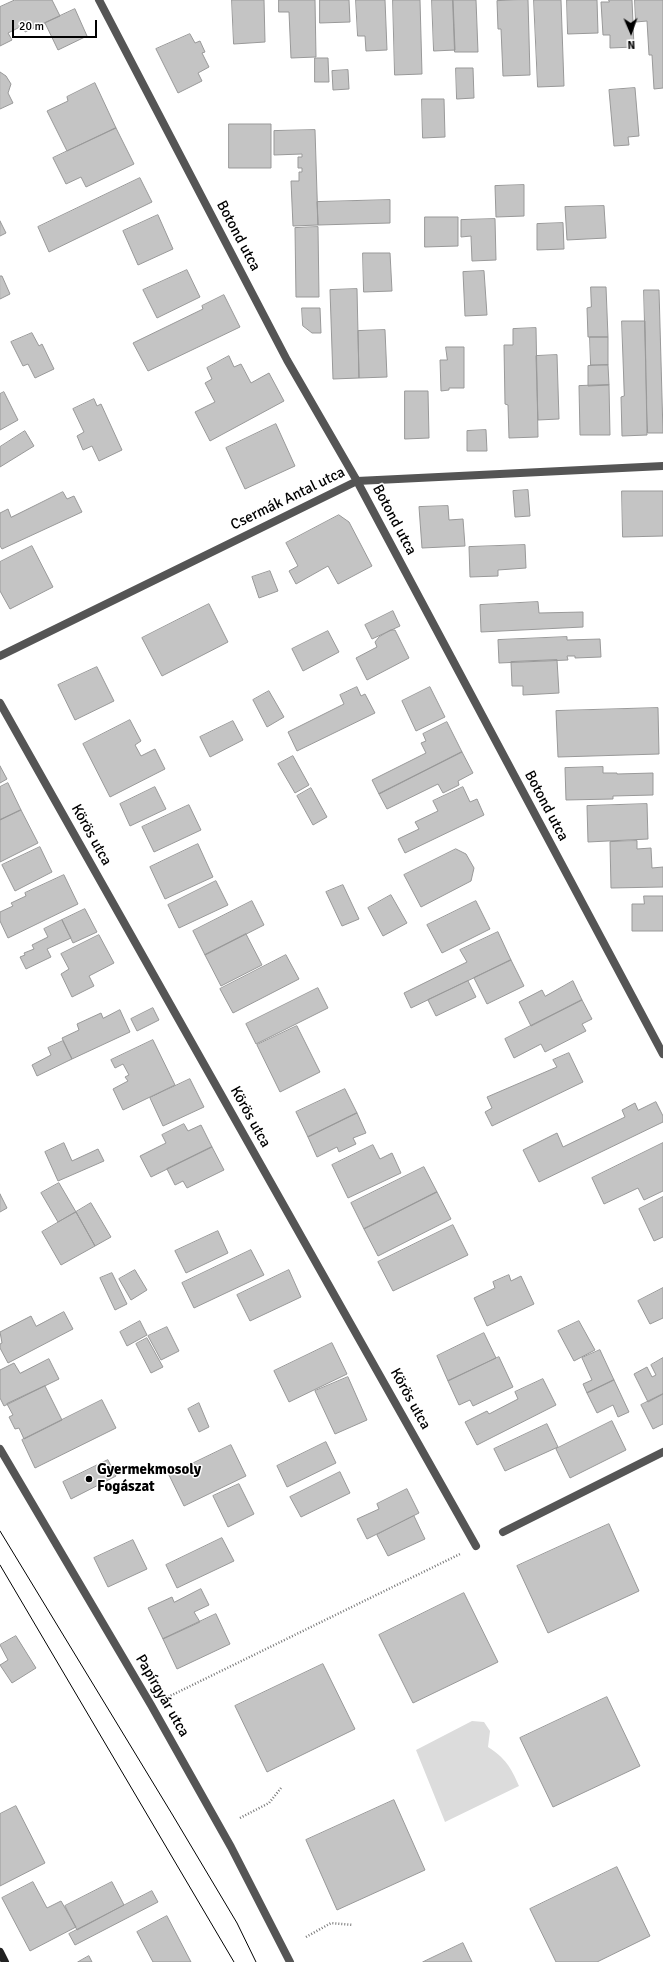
<!DOCTYPE html>
<meta charset="utf-8">
<style>
body{margin:0}
#map{position:relative;width:663px;height:1962px;overflow:hidden;background:#fff;font-family:Signika,sans-serif}
canvas{display:block}
.north{position:absolute;left:611px;top:12px;width:40px;height:40px;-webkit-text-stroke:3px #fff;paint-order:stroke;rotate:178deg;font-size:11px;font-weight:700;line-height:16px;text-align:center;color:#000}
.north::after{content:'';display:block;margin:auto;width:14px;height:18px;background:#000;clip-path:polygon(50% 0,100% 100%,50% 72%,0 100%)}
.scale{position:absolute;left:12px;top:20px;width:85px;height:18px;box-sizing:border-box;border:2px solid #000;border-top:0;padding-left:5px;font-size:12px;line-height:14px;white-space:nowrap;color:#000;-webkit-text-stroke:3px #fff;paint-order:stroke}
</style>
<div id="map">
<canvas width="663" height="1962"></canvas>
<div class="north">N</div>
<div class="scale">20 m</div>
</div>
<script>
const g = document.querySelector('canvas').getContext('2d');
g.lineJoin = 'round';
function paint(path, color) { g.fillStyle = color; g.fill(path, 'evenodd'); }
function trace(path, color, width, dash) { g.strokeStyle = color; g.lineWidth = width; g.lineCap = dash ? 'butt' : 'round'; g.setLineDash(dash || []); g.stroke(path); }
function write(font, color, halo, rows, align = 'center') {
  g.font = font + ' Signika,sans-serif'; g.lineWidth = 3; g.setLineDash([]); g.textBaseline = 'middle'; g.strokeStyle = halo; g.fillStyle = color; for (const [text, x, y, turn = 0] of rows) {
    g.save(); g.translate(x, y); g.rotate((+turn || 0) * Math.PI / 180); g.textAlign = isNaN(turn) ? turn : align; if (halo) g.strokeText(text, 0, 0); g.fillText(text, 0, 0); g.restore();
  }
}
paint(new Path2D(`
 M472,1721L484,1722L490,1731L488,1747C505,1758 511,1767 519,1786L445,1822L416,1750Z`), '#dcdcdc');
const building = new Path2D(`
 M15,0H52L60,16L25,32L22,26L8,33L12,40L0,46V7Z
 M232,0H264L265,42L234,44Z
 M279,0H315L316,57L291,58L289,12H279Z
 M320,0H349L350,22L320,23Z
 M356,0H385L387,50L366,51L365,36H358Z
 M393,0H420L422,74L395,75Z
 M432,0H453L455,50L434,51Z
 M453,0H476L478,52H455Z
 M528,0L530,75L503,76L501,29H498L497,1Z
 M534,0H561L564,86L538,87Z
 M567,0H597L598,33L568,34Z
 M609,0H632L634,47L610,48V35H603L601,2H609Z
 M635,0H663V88L654,89L652,55H649L647,21L636,22Z
 M75,9L87,36L58,50L45,23Z
 M190,34L195,43L200,41L205,52L202,53L209,67L198,73L202,81L178,93L156,49Z
 M315,58H328L329,82H315Z
 M456,68H473L474,98L457,99Z
 M348,70L349,89L333,90L332,71Z
 M0,72L6,76L11,84L8,93L13,103L0,109Z
 M95,83L116,128L67,151L47,111L68,101L67,97Z
 M635,88L639,136L628,137L629,145L614,146L609,90Z
 M422,99H444L445,137L423,138Z
 M229,124H271V168H229Z
 M116,128L134,164L86,187L81,177L66,184L53,158Z
 M315,130L318,225L293,226L291,181H299V172H302V168H298V157H302V154L274,155V131Z
 M140,178L152,202L49,252L38,227Z
 M524,185V216L496,217L495,186Z
 M390,200V223L318,225L317,202Z
 M604,206L606,238L567,240L565,207Z
 M158,215L173,249L138,265L123,231Z
 M425,217H458V246L425,247Z
 M495,219L496,260L472,261L471,236L461,237V220Z
 M0,221L6,233L0,236Z
 M563,223L564,249L537,250V224Z
 M318,227L319,297H296L295,228Z
 M363,253H390L392,291L364,292Z
 M187,270L200,297L157,318L143,290Z
 M484,271L487,315L465,316L463,272Z
 M0,276H2L10,294L0,299Z
 M591,287H606L608,337H588L587,308L591,307Z
 M357,289L359,378L333,379L330,290Z
 M644,290H659L663,433H648Z
 M224,295L240,327L148,371L133,343L203,309L202,306Z
 M302,308H320L321,333H312L303,326Z
 M622,321H645L647,435L622,436L621,397L624,396Z
 M536,328L538,437L509,438L508,405L505,404L504,345H513V329Z
 M385,330L387,377L359,378L358,331Z
 M32,333L39,346L42,344L54,369L35,378L28,364L23,366L11,342Z
 M590,337H608V365H591Z
 M446,347H464V388H449V390L441,391L440,360H447Z
 M557,355L559,419L538,420L536,356Z
 M229,356L234,367L241,364L251,383L269,373L284,401L210,441L195,412L215,402L205,383L212,379L207,368Z
 M608,365L609,385L588,386V366Z
 M609,385L610,435H580L579,386Z
 M405,391H428L429,438L405,439Z
 M4,392L18,420L0,430V394Z
 M94,399L97,406L101,404L122,450L99,461L92,446L83,450L77,436L84,432L73,409Z
 M276,424L295,466L245,489L226,448Z
 M486,430L487,451H467V431Z
 M25,431L34,446L0,467V447Z
 M528,490L530,516L515,517L513,491Z
 M622,491H663V536L623,537Z
 M63,492L67,499L74,496L82,512L2,549L0,546V513L8,509L11,517Z
 M448,506L449,520L463,519L465,546L422,548L419,507Z
 M339,515L349,522L372,566L338,584L328,566L296,584L289,571L298,566L286,543Z
 M525,545L526,568L498,570V576L470,577L469,547Z
 M32,546L53,587L10,609L0,591V562Z
 M270,571L278,591L259,598L252,577Z
 M538,602L539,613L583,612V627L481,632L480,605Z
 M209,604L228,642L162,676L142,638Z
 M393,611L400,626L372,639L365,625Z
 M391,630H395L409,658L367,680L356,658L377,647L375,642L379,637Z
 M328,631L339,652L303,671L292,649Z
 M567,637V640L600,639L601,657L575,658V656H567L568,660L499,663L498,640Z
 M557,660L559,693L523,695V686H512L511,662Z
 M97,667L114,701L75,720L58,685Z
 M357,687L361,696L365,694L375,713L297,751L288,732L344,704L340,695Z
 M430,687L445,717L416,731L402,701Z
 M269,691L284,717L267,727L253,700Z
 M658,708L659,754L558,757L556,711Z
 M130,720L141,741L135,745L141,756L155,749L165,769L110,797L83,744Z
 M233,721L243,740L210,757L200,737Z
 M447,722L462,752L379,794L372,780L426,753L421,743L426,741L423,734Z
 M462,752L473,773L458,781L459,785L443,793L438,784L387,809L379,794Z
 M293,756L309,785L295,793L278,764Z
 M0,766L7,779L0,783Z
 M603,767V773H617V774L653,773V795L613,796V799L566,800L565,768Z
 M8,783L21,810L0,820V787Z
 M155,787L166,809L130,826L120,804Z
 M463,787L470,802L477,799L484,815L405,853L398,839L419,829L415,822L438,811L433,801Z
 M311,788L327,817L313,825L297,796Z
 M647,804L648,839L588,842L587,806Z
 M189,805L201,830L154,852L142,827Z
 M21,810L38,843L0,862V820Z
 M637,841V849L651,848L652,868L663,867V887L611,888L610,842Z
 M198,844L213,877L165,899L150,867Z
 M40,847L52,872L15,891L2,865Z
 M456,849L466,854L474,868L471,881L421,907L404,875Z
 M64,875L78,904L8,938L0,921V912L13,906L11,903L26,896L25,893Z
 M216,881L228,905L179,928L168,905Z
 M343,885L359,919L342,926L326,892Z
 M391,895L407,923L383,936L368,908Z
 M644,896H663V931H632V904H644Z
 M252,901L264,925L205,955L193,931Z
 M476,901L490,929L442,953L427,925Z
 M85,909L97,932L73,943L62,920Z
 M62,920L71,938L47,949L51,957L26,969L20,957L25,955L24,953L34,949L32,945L48,937L44,929Z
 M498,932L511,960L411,1008L404,993L467,962L460,950Z
 M246,934L262,965L221,986L205,955Z
 M99,935L114,963L89,976L94,986L72,997L61,974L69,969L61,954Z
 M286,955L299,979L233,1013L220,989Z
 M511,960L524,986L487,1004L474,978Z
 M468,981L476,997L436,1016L428,1000Z
 M573,981L582,1000L531,1026L519,1002L542,990L545,996Z
 M318,988L328,1008L256,1044L246,1024Z
 M582,1000L592,1019L582,1024L586,1031L545,1052L541,1044L514,1058L505,1039Z
 M153,1008L159,1020L137,1031L131,1019Z
 M120,1010L130,1032L72,1059L62,1038L79,1030L77,1024L101,1013L103,1018Z
 M297,1026L320,1072L280,1092L257,1045Z
 M153,1040L175,1085L123,1110L113,1089L128,1081L125,1077L129,1075L123,1064L115,1068L111,1060Z
 M63,1041L72,1059L37,1076L32,1065L51,1055L48,1048Z
 M569,1053L583,1082L492,1126L485,1112L492,1108L487,1097L557,1067L553,1060Z
 M190,1079L204,1107L163,1126L150,1098Z
 M345,1089L357,1113L308,1137L296,1112Z
 M656,1102L663,1116V1122L539,1182L523,1150L557,1133L563,1147L625,1117L622,1110L635,1103L638,1110Z
 M357,1113L366,1133L353,1138L356,1144L339,1152L337,1147L317,1157L308,1137Z
 M184,1124L188,1131L201,1125L212,1147L151,1177L140,1156L166,1143L162,1135Z
 M64,1143L72,1161L98,1149L104,1161L58,1181L45,1152Z
 M663,1143V1191L644,1200L638,1188L604,1204L592,1178Z
 M373,1145L380,1159L392,1153L401,1173L348,1198L332,1165Z
 M212,1147L224,1170L187,1188L183,1181L175,1185L167,1169Z
 M424,1167L437,1192L364,1229L351,1203Z
 M59,1183L76,1212L58,1222L41,1193Z
 M437,1192L451,1219L378,1256L364,1229Z
 M0,1194L7,1208L0,1212Z
 M663,1197V1237L654,1241L639,1209Z
 M91,1203L111,1237L95,1246L76,1212Z
 M76,1212L95,1246L61,1265L42,1232Z
 M453,1225L468,1255L393,1291L378,1262Z
 M218,1231L228,1253L186,1273L175,1251Z
 M251,1250L264,1275L194,1308L182,1283Z
 M135,1270L147,1290L131,1300L119,1279Z
 M289,1270L301,1297L250,1321L237,1295Z
 M112,1273L127,1304L115,1310L100,1278Z
 M509,1275L511,1281L521,1276L534,1304L487,1326L474,1298L495,1288L493,1282Z
 M663,1288V1318L650,1324L638,1301Z
 M64,1312L73,1329L8,1363L0,1348V1344L2,1343L0,1332L31,1316L36,1326Z
 M140,1321L147,1335L127,1346L120,1332Z
 M579,1321L595,1350L574,1361L558,1331Z
 M167,1327L179,1351L161,1360L148,1336Z
 M484,1333L496,1358L448,1381L437,1356Z
 M147,1338L163,1367L151,1373L136,1344Z
 M332,1343L347,1374L289,1402L274,1371Z
 M600,1350L614,1380L587,1393L583,1384L592,1380L582,1358Z
 M499,1357L513,1387L473,1406L470,1400L459,1405L448,1381Z
 M663,1358V1394L648,1402L634,1374L647,1367L652,1377L656,1375L651,1365Z
 M49,1359L59,1379L4,1406L0,1398V1370L14,1363L20,1373Z
 M348,1377L367,1420L335,1434L315,1391Z
 M543,1379L556,1405L477,1445L465,1422L487,1411L489,1414L518,1399L515,1392Z
 M614,1380L629,1412L618,1417L613,1405L597,1413L587,1393Z
 M45,1386L62,1420L24,1439L19,1428L15,1429L9,1417L13,1415L7,1404Z
 M663,1394V1424L653,1429L641,1405Z
 M102,1400L116,1428L35,1468L22,1440Z
 M199,1403L209,1427L199,1432L188,1409Z
 M612,1421L626,1450L570,1478L556,1449Z
 M547,1424L558,1447L505,1471L494,1449Z
 M326,1442L336,1463L287,1487L277,1466Z
 M231,1445L246,1476L184,1506L169,1475Z
 M108,1460L116,1476L71,1499L63,1482Z
 M340,1472L350,1493L301,1517L290,1497Z
 M239,1484L254,1514L228,1527L213,1496Z
 M407,1489L419,1513L367,1539L357,1519L379,1509L377,1504Z
 M414,1516L425,1539L388,1556L377,1535Z
 M609,1524L639,1591L548,1633L517,1566Z
 M222,1538L234,1561L177,1588L166,1565Z
 M133,1540L147,1569L108,1587L94,1558Z
 M201,1589L209,1605L194,1612L200,1622L163,1639L148,1608L172,1597L174,1602Z
 M464,1593L498,1662L413,1703L379,1635Z
 M216,1614L230,1644L177,1669L163,1639Z
 M16,1636L36,1668L12,1683L0,1665L8,1660L0,1645Z
 M323,1664L355,1729L267,1772L235,1706Z
 M607,1697L640,1766L553,1807L520,1738Z
 M394,1800L425,1870L337,1910L306,1840Z
 M16,1806L45,1863L0,1886V1814Z
 M617,1867L650,1936L597,1962H556L530,1909Z
 M33,1882L47,1908L61,1901L76,1927L30,1951L2,1898Z
 M112,1882L124,1905L77,1930L65,1906Z
 M152,1891L158,1902L75,1945L69,1934Z
 M167,1916L191,1962H153L137,1932Z
 M463,1943L472,1962H423Z
 M89,1956L92,1962H78Z`);
paint(building, '#c4c4c4');
trace(building, '#999', 1);
trace(new Path2D(`
 M168,1697L460,1554
 M240,1818L269,1803L281,1788
 M306,1937L331,1923L353,1925`), '#777', 2.5, [1, 2]);
trace(new Path2D(`
 M99,0L287,360L357,481L663,1054
 M0,656L357,481L663,466
 M0,703L476,1546
 M0,1449L151,1705L231,1847L290,1962
 M503,1532L663,1452`), '#555', 8);
trace(new Path2D(`
 M0,1952L5,1962`), '#222', 8);
trace(new Path2D(`
 M0,1531L172,1814L237,1923L256,1962
 M0,1565L234,1962`), '#000', 1);
for (const [x, y, r, color] of [
 [89,1479,4,"#000"]
]) { const dot = new Path2D(); dot.arc(x, y, r, 0, 2 * Math.PI); g.fillStyle = color; g.fill(dot); trace(dot, '#fff', 1.5); }
write('15px', '#000', '#fff', [
 ["Botond utca",238,236,62],
 ["Csermák Antal utca",288,499,-26],
 ["Botond utca",394,520,62],
 ["Botond utca",546,806,62],
 ["Körös utca",91,835,61],
 ["Körös utca",250,1117,61],
 ["Körös utca",410,1399,61],
 ["Papírgyár utca",162,1696,60]
]);
write('bold 15px', '#000', '#fff', [
 ["Gyermekmosoly",97,1470],
 ["Fogászat",97,1487]
], 'left');
</script>
